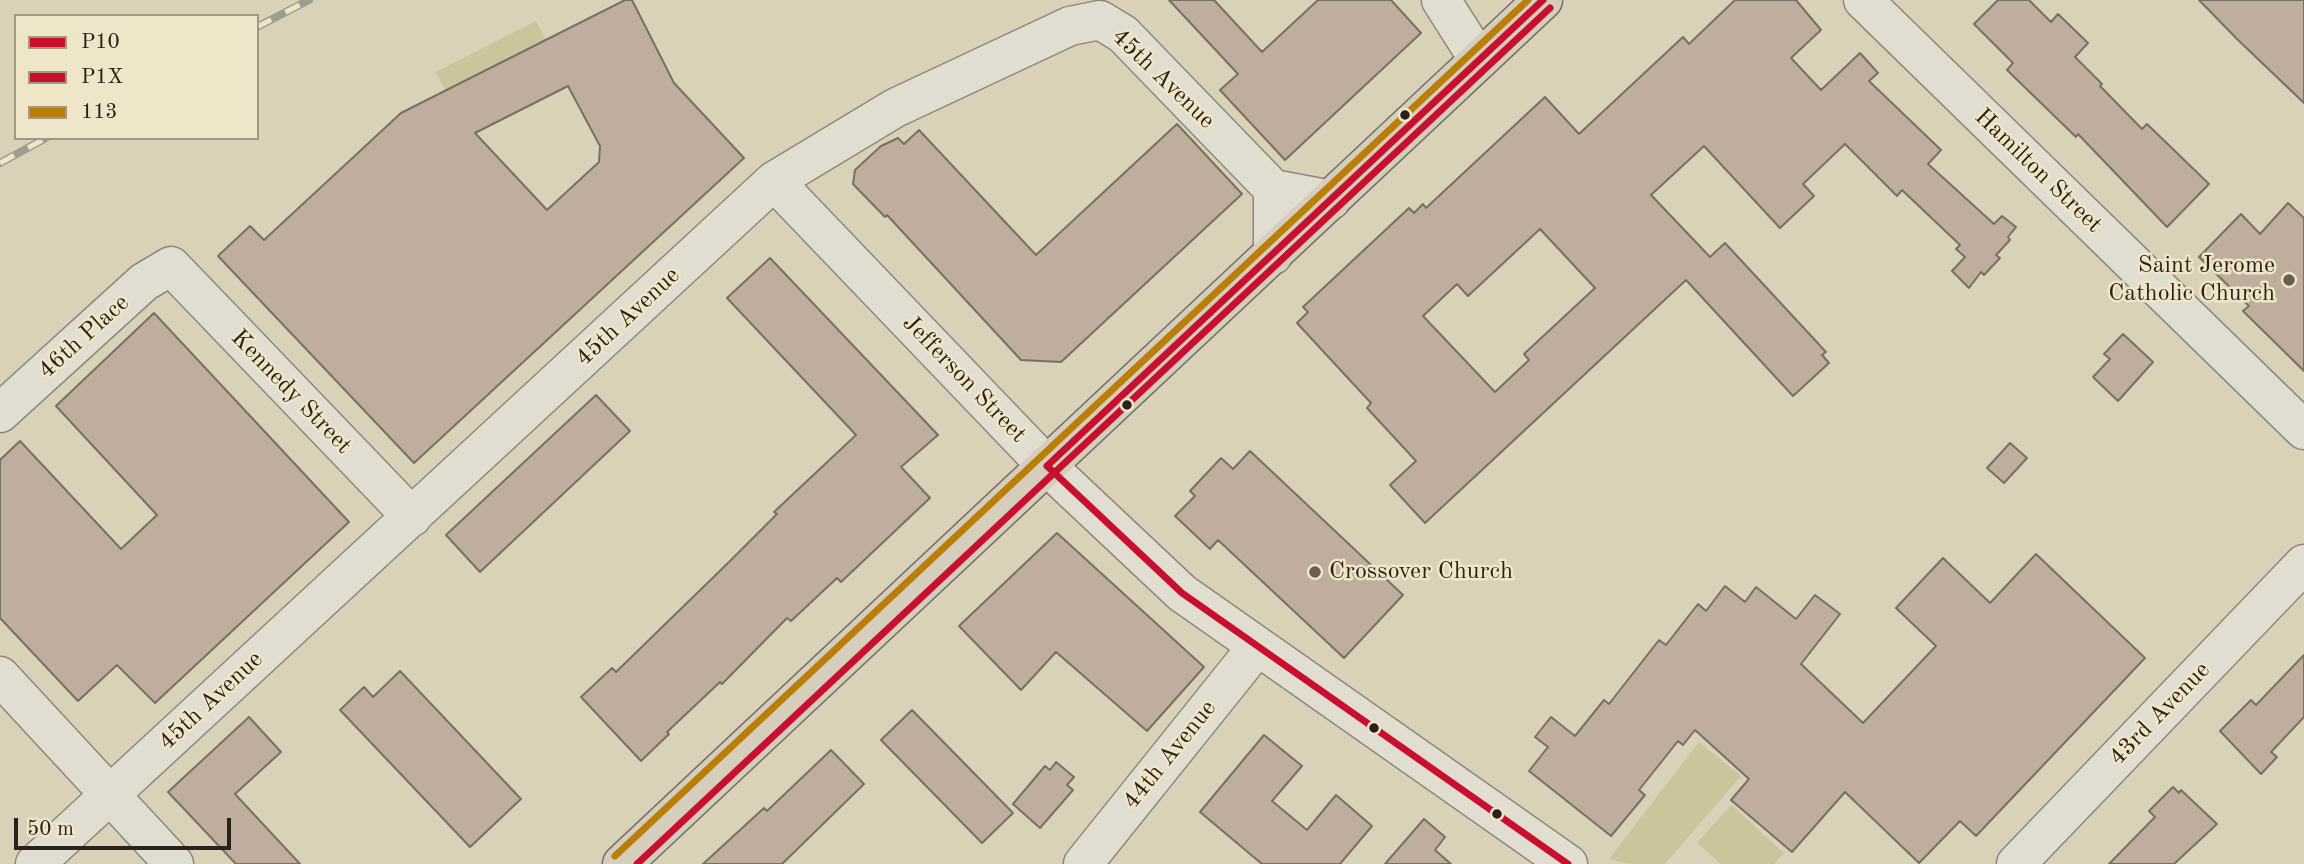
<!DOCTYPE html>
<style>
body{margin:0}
#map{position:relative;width:2304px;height:864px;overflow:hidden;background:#d9d1b8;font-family:"Old Standard TT",serif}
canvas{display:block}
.legend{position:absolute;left:14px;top:14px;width:245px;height:126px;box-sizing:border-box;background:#efe5c8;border:2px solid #a19782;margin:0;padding:9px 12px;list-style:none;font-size:21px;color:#2b211a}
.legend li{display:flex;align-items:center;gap:14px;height:35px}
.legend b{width:35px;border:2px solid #a19782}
.scale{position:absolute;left:14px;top:818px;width:217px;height:32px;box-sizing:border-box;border:4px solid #2b211a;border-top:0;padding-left:9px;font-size:21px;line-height:24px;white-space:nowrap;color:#2b211a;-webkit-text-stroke:5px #efe5c8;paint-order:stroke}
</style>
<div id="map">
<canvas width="2304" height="864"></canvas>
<ul class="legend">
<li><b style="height:9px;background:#c8102e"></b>P10</li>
<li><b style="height:9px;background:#c8102e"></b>P1X</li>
<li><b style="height:9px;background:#ba7e08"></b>113</li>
</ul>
<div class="scale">50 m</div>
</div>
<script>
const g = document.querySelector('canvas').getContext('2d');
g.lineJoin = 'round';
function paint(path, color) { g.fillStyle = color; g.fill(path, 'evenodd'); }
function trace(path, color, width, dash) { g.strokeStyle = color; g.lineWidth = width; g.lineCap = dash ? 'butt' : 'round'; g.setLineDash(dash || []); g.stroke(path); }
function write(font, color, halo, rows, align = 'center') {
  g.font = font + ' "Old Standard TT",serif'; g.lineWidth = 5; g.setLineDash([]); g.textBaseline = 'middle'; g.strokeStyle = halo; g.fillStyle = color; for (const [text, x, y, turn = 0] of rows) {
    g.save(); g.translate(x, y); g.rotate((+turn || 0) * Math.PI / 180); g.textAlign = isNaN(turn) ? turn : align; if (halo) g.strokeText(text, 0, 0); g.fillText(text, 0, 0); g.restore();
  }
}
paint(new Path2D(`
 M536,21L546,40L446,91L436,72Z
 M1699,742L1741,776L1665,864H1630L1609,859Z
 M1731,805L1784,853L1774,864H1721L1697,843Z`), '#cac59b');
const building = new Path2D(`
 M625,0H632L674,83L744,158L414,463L218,256L250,226L264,240L401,113ZM568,86L600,146L599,162L547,210L475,133Z
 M1169,0H1214L1262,52L1318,0H1391L1421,33L1285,160L1220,90L1238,74Z
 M1735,0H1796L1821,30L1791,58L1821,90L1860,53L1878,73L1869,81L1941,150L1928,164L1994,224L2002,216L2016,227L2008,237L2010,240L1996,255L2000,258L1984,275L1981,272L1969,288L1952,271L1965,257L1956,249L1960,245L1902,190L1897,196L1845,144L1803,184L1814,196L1780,228L1704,146L1651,195L1710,257L1725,243L1826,352L1822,355L1829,363L1793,396L1686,280L1425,523L1390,485L1416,461L1367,408L1371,403L1297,323L1308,312L1303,307L1409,208L1414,213L1423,204L1426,208L1545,97L1579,134L1683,37L1689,44ZM1540,229L1595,288L1524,354L1529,360L1495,392L1423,316L1457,284L1468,296Z
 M1998,0H2029L2051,22L2058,14L2088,43L2075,57L2102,84L2100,86L2142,129L2147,124L2209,184L2167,227L2078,134L2076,137L2007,70L2013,63L1974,24Z
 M2199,0H2304V103L2237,39Z
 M1177,124L1242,194L1061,362L1021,360L887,215L885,217L853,184L855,170L881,146L898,138L904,144L919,130L1036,255Z
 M2288,203L2304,218V371L2243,311L2249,306L2199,257L2241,214L2260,234Z
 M770,258L938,435L901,467L930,498L841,582L837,578L791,621L787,618L722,684L720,682L667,732L669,734L641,761L581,697L612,668L616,672L729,562L777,514L774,512L856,435L727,298Z
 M154,313L349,522L155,703L117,665L78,701L0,618V460L20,441L121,549L157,515L56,406Z
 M2123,334L2153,362L2118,401L2093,377L2110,359L2104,354Z
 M596,395L630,431L480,572L446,535Z
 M2010,443L2027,458L2004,483L1987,468Z
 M1250,451L1403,595L1344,658L1218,540L1210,549L1175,516L1195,496L1190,491L1221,458L1233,469Z
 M1057,533L1204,667L1147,731L1056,652L1021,690L959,626Z
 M2036,554L2145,658L1976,836L1960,821L1919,863L1845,792L1792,852L1731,800L1749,779L1695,730L1683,745L1678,741L1639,790L1645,795L1611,836L1529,771L1548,747L1535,737L1551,717L1575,736L1604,700L1609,704L1659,640L1666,645L1698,604L1706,611L1725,586L1745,602L1756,587L1796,619L1815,595L1840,614L1801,664L1863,723L1936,646L1896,608L1943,558L1990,603Z
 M2304,655V717L2271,752L2277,757L2261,774L2220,731L2251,700L2256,705Z
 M400,671L521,799L470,847L340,710L364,687L373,697Z
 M912,710L1013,813L982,843L881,740Z
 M249,717L281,752L235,794L300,864H236L168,792Z
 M1264,735L1302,766L1272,801L1307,830L1336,795L1372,826L1340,864H1262L1200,812Z
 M831,750L864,784L782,864H703L764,808L767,811Z
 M1056,762L1074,777L1067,785L1073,790L1040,828L1013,804L1045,766L1050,770Z
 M2173,787L2179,793L2181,790L2217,824L2174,864H2109L2155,817L2149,811Z
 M1424,819L1445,837L1435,850L1451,864H1385Z`);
paint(building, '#bfae9d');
trace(building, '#767164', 2);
const minor = new Path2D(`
 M1441,0L1479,60
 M1863,0L2304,430
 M774,181L1047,466L1182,593L1568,864
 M1273,255V189
 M0,413L144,282L171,266L412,517
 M0,676L174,864
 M35,864L774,181L895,108L1070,26L1100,20L1123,34L1273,189L1331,200
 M1083,864L1257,647
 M2016,864L2304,564`);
const major = new Path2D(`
 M622,864L1543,0`);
trace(minor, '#8e887a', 41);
trace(major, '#767164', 41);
trace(minor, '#e1ddd1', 38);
trace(major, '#d6cebc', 38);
const rail = new Path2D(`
 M257,27L309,0
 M0,163L46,138`);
trace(rail, '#a19c93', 8);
trace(rail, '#efe5c8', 5, [16]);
trace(new Path2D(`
 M1047,466L1543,0
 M1047,466L1182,593L1568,864`), '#c8102e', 7);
trace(new Path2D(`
 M637,864L1550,8`), '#c8102e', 7);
trace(new Path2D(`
 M615,856L1528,0`), '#ba7e08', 7);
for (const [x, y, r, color] of [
 [1405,115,6,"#2b211a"],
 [2289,280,7,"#685f51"],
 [1127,405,6,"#2b211a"],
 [1315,572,7,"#685f51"],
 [1374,728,6,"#2b211a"],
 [1497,814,6,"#2b211a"]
]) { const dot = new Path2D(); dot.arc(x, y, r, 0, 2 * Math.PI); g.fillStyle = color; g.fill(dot); trace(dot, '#efe5c8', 2.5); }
write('24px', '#2b211a', '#efe5c8', [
 ["45th Avenue",1163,79,44],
 ["Hamilton Street",2038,171,44],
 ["45th Avenue",628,317,-43],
 ["46th Place",84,337,-42],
 ["Jefferson Street",964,379,46],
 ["Kennedy Street",291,392,46],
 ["45th Avenue",211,701,-43],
 ["43rd Avenue",2160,714,-46],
 ["44th Avenue",1170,755,-51]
]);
write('24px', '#2b211a', '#efe5c8', [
 ["Saint Jerome",2275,266],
 ["Catholic Church",2275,294],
 ["Crossover Church",1329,572,"left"]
], 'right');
</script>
